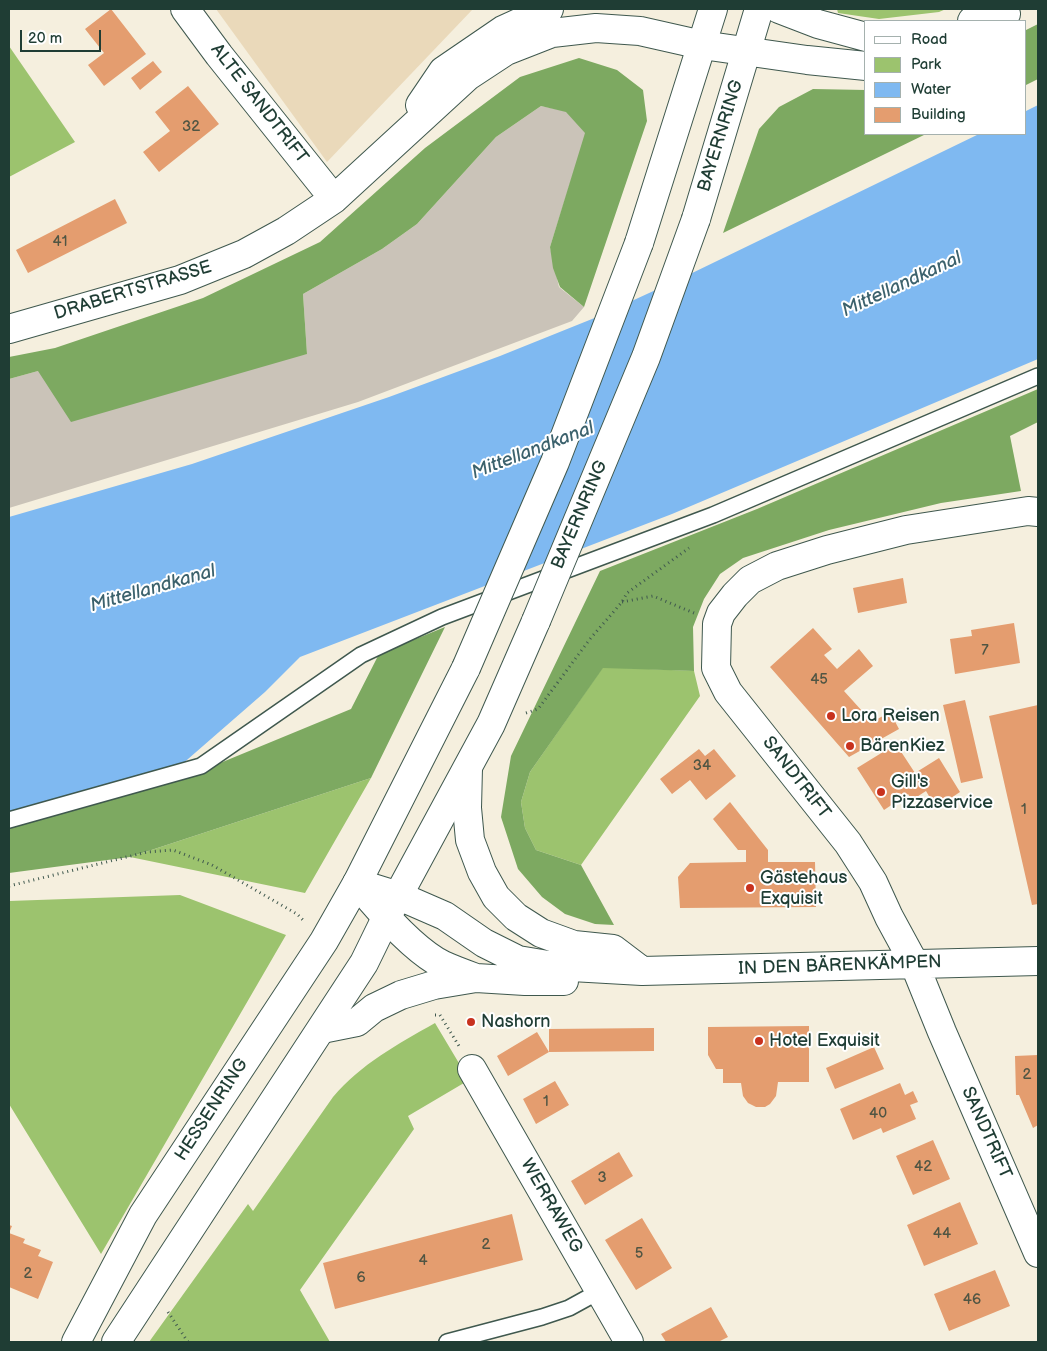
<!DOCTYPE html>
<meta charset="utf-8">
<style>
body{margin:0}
#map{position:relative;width:1047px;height:1351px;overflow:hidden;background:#f5efde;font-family:"Balsamiq Sans",sans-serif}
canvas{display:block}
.frame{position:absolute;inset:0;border:10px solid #1f3d34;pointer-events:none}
.legend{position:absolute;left:864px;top:20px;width:162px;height:115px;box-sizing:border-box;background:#fff;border:1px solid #a5b1ae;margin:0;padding:6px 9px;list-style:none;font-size:15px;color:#1f3d34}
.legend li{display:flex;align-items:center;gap:10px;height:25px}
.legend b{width:25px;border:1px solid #a5b1ae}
.scale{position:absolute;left:20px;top:30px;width:81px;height:22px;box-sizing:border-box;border:2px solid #1f3d34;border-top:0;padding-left:6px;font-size:15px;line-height:18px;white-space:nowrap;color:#1f3d34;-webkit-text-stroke:4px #fff;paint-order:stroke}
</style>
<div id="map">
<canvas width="1047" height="1351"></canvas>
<div class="frame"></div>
<ul class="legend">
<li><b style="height:6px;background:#fff"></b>Road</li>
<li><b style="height:14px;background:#9cc36e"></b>Park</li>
<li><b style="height:14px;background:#7fb9f1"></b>Water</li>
<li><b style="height:14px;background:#e49d6f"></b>Building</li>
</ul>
<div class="scale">20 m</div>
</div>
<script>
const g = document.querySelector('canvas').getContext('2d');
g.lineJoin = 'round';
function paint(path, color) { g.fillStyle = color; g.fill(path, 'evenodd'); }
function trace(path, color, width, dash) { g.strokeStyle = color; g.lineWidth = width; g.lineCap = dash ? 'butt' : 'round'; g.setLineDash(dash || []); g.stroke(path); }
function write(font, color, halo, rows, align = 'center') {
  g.font = font + ' "Balsamiq Sans",sans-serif'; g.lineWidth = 4; g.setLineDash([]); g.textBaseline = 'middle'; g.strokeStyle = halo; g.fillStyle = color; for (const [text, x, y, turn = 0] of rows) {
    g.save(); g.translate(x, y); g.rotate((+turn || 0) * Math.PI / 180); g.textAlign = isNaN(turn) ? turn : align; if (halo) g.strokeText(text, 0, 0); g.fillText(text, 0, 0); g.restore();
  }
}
paint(new Path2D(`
 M216,9H473L327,162Z`), '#ead9ba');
paint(new Path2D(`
 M541,106L566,111L586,133L550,247L559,287L584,307L572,321L358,402L9,508V379L38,371L307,354L303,294L382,249L417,224L496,137Z`), '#cac3b8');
paint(new Path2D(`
 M837,9H946L939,12L879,19L838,13Z
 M9,46L75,142L9,177Z
 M603,667L694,671L700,696L581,865L536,850L525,828L521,802L530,772Z
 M371,778L305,893L130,857Z
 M180,895L286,935L101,1254L9,1104V901Z
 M435,1023L469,1080L408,1116L414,1129L300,1290L330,1342H149L248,1204L253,1211L333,1097C361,1064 398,1044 435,1023Z`), '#9cc36e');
paint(new Path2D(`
 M1038,24V79L1026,85V30Z
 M579,58L617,70L643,90L647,121L584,307L560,287L553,268L550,247L585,133L566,112L541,106L496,137L417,224L382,249L303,294L307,354L71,422L38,371L9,379V357L55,348L203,298L320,242L425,148L520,77Z
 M813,89L866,90V134H926L723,233L759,129L779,107Z
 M1038,389V422L1010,436L1021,491L941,503L829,530L743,558L720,574L704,599L693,627L694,671L603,668L530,772L521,802L525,828L536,850L581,865L614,925L595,924L565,914L542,897L518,869L501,817L511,756L600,571L757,509Z
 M445,627L371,778L130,857L9,873V824L208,768L351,709L379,654Z`), '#7da961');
paint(new Path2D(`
 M1038,105V359L672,514L300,657L265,692L180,766L9,813V517L192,464L389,397L500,356L597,317L686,276L979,134H1026V111Z`), '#7fb9f1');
paint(new Path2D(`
 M111,9L146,54L104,86L88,65L104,53L85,29Z
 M153,61L162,72L140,90L131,78Z
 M188,86L219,124L159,172L143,152L170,131L155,112Z
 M115,199L127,223L28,273L16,250Z
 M903,578L907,603L858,613L853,588Z
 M1014,623L1020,663L955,674L950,639L972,636L971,630Z
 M813,628L832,649L824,655L837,669L859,649L873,666L844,691L872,722L890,712L899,729L849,757L770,667Z
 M965,700L983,778L961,783L943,705Z
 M1038,705V904L1032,905L989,716Z
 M896,744L915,773L939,758L960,792L936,808L926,791L912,800L908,794L884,810L857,768Z
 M699,749L705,756L714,749L736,776L706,800L690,780L672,794L660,779Z
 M730,802L768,850V862H815L816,907L680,908L678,877L690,863L746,862V850H738L713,819Z
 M809,1026V1082H778L776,1096L770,1104L765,1107H756L748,1103L743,1096L741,1083H723V1069H716L708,1055V1027Z
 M654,1028V1051L549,1052V1029Z
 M537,1032L549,1052L508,1076L497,1056Z
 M874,1047L884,1069L835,1089L826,1068Z
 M1038,1055V1125L1033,1128L1019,1095H1016L1015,1056Z
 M555,1081L569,1105L536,1124L523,1099Z
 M900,1083L905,1095L913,1091L918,1102L910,1105L916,1119L883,1133L881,1128L853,1140L840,1109Z
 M933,1140L950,1179L913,1195L896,1156Z
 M619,1152L633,1176L585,1205L571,1181Z
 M960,1202L978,1244L924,1266L907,1225Z
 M512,1214L523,1260L335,1309L323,1263Z
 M642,1218L672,1268L636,1290L605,1240Z
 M9,1225L12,1226L9,1233L25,1239L23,1243L41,1250L38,1256L53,1262L38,1299L9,1287Z
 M995,1270L1010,1306L949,1331L934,1294Z
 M711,1307L728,1337L718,1342H666L661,1334Z`), '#e49d6f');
const lane = new Path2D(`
 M9,820L201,766L361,655L442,617L713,515L1038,376
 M447,1342L542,1317L569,1308L600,1291`);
const street = new Path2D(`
 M185,9L219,55L334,199
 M779,9L818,24L866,37
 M972,21L1006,14
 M420,105L443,71L503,30L549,9
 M9,329L180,280L244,254L286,231L334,199L468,76L506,51L552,33L596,28L640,31L702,45L807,60L866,66
 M1038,512L1028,511L906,530L827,550L777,566L750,580L735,595L721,613L717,624L716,668L728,692L848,843L873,882L889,917L914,963L942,1032L1038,1253
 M468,768L467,808L470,840L482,872L496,897L516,917L541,933L574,945L613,949L642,971
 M357,883L399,896L445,916L484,943L518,960L554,966L642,971L1038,961
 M371,900C389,921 419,953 443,965C454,970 465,974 476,978
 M322,1029L357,1022L374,1008L401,995L434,985L476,978L525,981H564
 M472,1069L629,1342`);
const secondary = new Path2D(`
 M696,219L759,9
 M639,243L713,9
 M76,1342L143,1215L324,941L357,883L466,668
 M116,1342L364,963L386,918L491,724L536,621`);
trace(lane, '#3f584e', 18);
trace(street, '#3f584e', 30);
trace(secondary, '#3f584e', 30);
trace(new Path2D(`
 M622,602L653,596L694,613
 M526,713L538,709L590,639L622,602L627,593L689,548
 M9,886L147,852L173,850L212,865L297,914L305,922
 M435,1015H440L459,1046
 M168,1312L188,1342`), '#3f584e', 3, [1, 4]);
trace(lane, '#fff', 15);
trace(street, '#fff', 28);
trace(secondary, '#fff', 28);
const secondaryBridge = new Path2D(`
 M536,621L646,357L696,219
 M466,668L555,462L639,243`);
trace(secondaryBridge, '#3f584e', 30, []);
trace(secondaryBridge, '#fff', 28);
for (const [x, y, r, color] of [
 [831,716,5,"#c8321e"],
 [850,746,5,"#c8321e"],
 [881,792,5,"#c8321e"],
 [750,888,5,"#c8321e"],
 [471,1022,5,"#c8321e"],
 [759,1041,5,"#c8321e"]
]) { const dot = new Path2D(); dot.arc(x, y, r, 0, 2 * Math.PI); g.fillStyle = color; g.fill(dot); trace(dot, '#fff', 2); }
write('15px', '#505543', null, [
 ["32",191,127],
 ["41",60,242],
 ["7",985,651],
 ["45",819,680],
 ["34",702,766],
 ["1",1024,810],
 ["2",1027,1075],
 ["1",546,1102],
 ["40",878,1114],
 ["42",923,1167],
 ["3",602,1178],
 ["44",942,1234],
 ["2",486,1245],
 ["5",639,1254],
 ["4",423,1261],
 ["2",28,1274],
 ["6",361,1278],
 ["46",972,1300]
]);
write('18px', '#1f3d34', '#fff', [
 ["ALTE SANDTRIFT",259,104,52],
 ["BAYERNRING",721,136,-73],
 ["DRABERTSTRASSE",133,291,-17],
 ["BAYERNRING",580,515,-67],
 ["SANDTRIFT",796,778,52],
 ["IN DEN BÄRENKÄMPEN",840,966,-2],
 ["HESSENRING",212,1110,-57],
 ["SANDTRIFT",986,1133,66],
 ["WERRAWEG",551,1206,60]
]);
write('18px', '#1f3d34', '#fff', [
 ["Lora Reisen",841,716],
 ["BärenKiez",860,746],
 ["Gill's",891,782],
 ["Pizzaservice",891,803],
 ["Gästehaus",760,878],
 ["Exquisit",760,899],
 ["Nashorn",481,1022],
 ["Hotel Exquisit",769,1041]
], 'left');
write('italic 19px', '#3c626d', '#fff', [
 ["Mittellandkanal",902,285,-25],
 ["Mittellandkanal",533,451,-21],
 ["Mittellandkanal",153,589,-16]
]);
</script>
